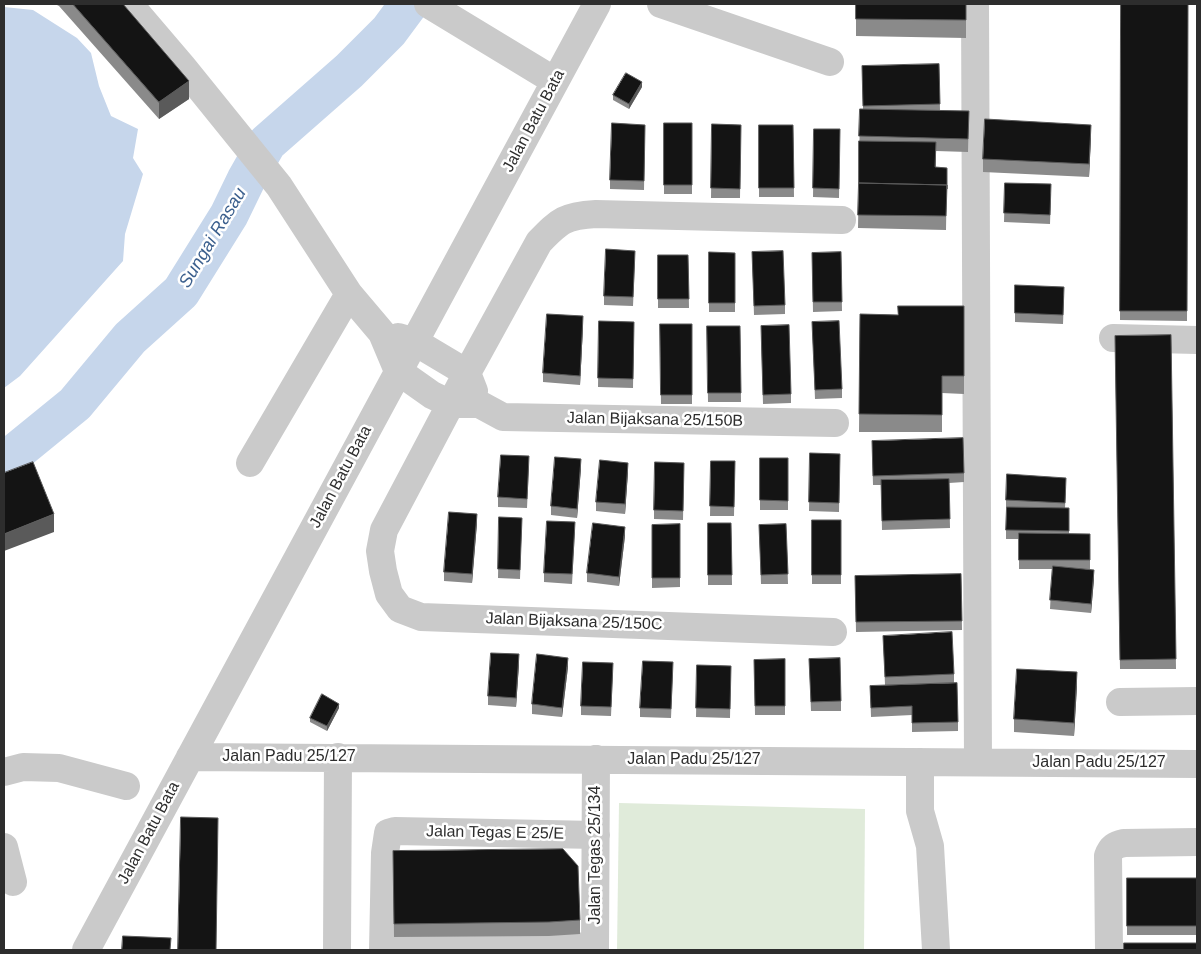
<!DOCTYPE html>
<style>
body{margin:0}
#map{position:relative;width:1201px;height:954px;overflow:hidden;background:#fff;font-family:Arial,sans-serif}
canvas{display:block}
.frame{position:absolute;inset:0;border:5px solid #2d2d2d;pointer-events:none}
</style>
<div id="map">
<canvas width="1201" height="954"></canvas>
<div class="frame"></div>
</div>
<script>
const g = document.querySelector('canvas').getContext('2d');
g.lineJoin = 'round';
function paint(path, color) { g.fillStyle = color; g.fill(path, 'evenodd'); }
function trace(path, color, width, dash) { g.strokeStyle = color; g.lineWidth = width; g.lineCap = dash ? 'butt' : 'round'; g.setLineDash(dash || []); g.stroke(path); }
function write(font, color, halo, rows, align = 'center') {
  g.font = font + ' Arial,sans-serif'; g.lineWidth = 5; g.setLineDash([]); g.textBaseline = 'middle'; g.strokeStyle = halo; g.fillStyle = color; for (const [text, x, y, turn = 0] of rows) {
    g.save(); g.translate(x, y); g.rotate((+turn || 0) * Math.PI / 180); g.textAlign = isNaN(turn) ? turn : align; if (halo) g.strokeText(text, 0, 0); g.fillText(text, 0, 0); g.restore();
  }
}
paint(new Path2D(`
 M619,803L865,809L864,950H617Z`), '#e0ebda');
paint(new Path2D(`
 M4,7L33,10L77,38L91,53L99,86L111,116L138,129L133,158L143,174L125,234L123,261L20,376L4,388Z`), '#c6d6eb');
trace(new Path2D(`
 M4,462L75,404L130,338L181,292L229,215L246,180L267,143L349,71L389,31L409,4`), '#c6d6eb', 39);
trace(new Path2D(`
 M129,4L182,66L279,186L349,294L382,333L398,371L432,395L451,404H479L503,417L835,423
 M428,4L555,81
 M661,4L830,62
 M975,4L978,762
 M398,337L415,342L467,373L474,391
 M1113,338L1197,340
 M250,463L349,294
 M833,632L421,617L400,609L389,594L383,571L380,551L384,530L467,373L539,242C560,220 565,216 596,214L842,220
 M1120,702L1197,701
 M190,757L1197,764
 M920,762V811L930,846L936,950
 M4,772L23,767L59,768L126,786
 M4,847L13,882
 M86,950L597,4
 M337,950L338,757
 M383,950L385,853L388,833L395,831L596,835
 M383,950L595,946
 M595,950L596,759
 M1109,950L1108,856C1111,847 1115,845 1124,843L1197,842`), '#cacaca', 28);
paint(new Path2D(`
 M55,4H123L189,99L159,119L59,6Z
 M856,4H966V38L856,36Z
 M1121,4H1188L1187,321L1120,320Z
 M939,64L940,111H969L968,152L936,151V167L947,168L946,230L858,228L860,109H863L862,66Z
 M642,87L629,109L613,100V95Z
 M664,123H692V194H664Z
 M712,124L741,125L740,198H711Z
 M645,125L644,190L610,189V180Z
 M759,125H793L794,197H759Z
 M814,129H840L839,198L813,197Z
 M1091,138L1089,177L983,172V159Z
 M1005,183L1051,194L1050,224L1004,222Z
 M709,252L735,253V312H709Z
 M752,252L785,305V314L754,315Z
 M841,252L842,311L813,312L812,253Z
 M658,255H688L689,308H658Z
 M635,260L633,306L604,305V296Z
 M1015,285L1064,296L1063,324L1015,322Z
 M964,306V394L942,393V432H859L860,314L898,315Z
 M599,321L634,322L633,388L598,387Z
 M812,322L842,389V398L815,399Z
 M660,324H692V404H661Z
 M583,326L580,385L543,382V373Z
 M707,326H740L741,402H708Z
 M761,335L791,394V403L763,404Z
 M1171,335L1176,669H1120L1115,336Z
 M872,450L964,473V482L949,483L950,528L882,530L881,485H873Z
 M810,453L840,454L839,512L809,511Z
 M760,458H788V510H760Z
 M711,461H735L734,516H710Z
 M684,463L683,520L654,519V510Z
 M529,466L527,508L498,507V497Z
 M581,468L577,518L551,515V506Z
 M628,472L625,514L596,511V502Z
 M1066,487L1065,508H1069V534H1090V569H1084L1094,579L1091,613L1050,609L1052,569H1019V539H1006V500Z
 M499,517L522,518L520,579L498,578Z
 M812,520H841V584H812Z
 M477,523L472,583L444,581V572Z
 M708,523H731L732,585H708Z
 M680,524V587L652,588V525Z
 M786,524L788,584H761L759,525Z
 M575,531L572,584L544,582V573Z
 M625,536L619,586L587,582V573Z
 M961,574L962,630L856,632L855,576Z
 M883,636L954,674V683L937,684L958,722V731L912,732V715L871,717L870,686L885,685Z
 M785,659V715H755L754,660Z
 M809,659L841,701V711H811Z
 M519,664L516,707L488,705V696Z
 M697,665L731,666L730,718L696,717Z
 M568,667L562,717L532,714V704Z
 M613,672L611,716L581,715V706Z
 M673,672L671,718L640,717V708Z
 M1077,686L1074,736L1014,732V719Z
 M339,708L327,731L310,722V718Z
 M393,851L580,920V934L549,936L394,937Z
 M1127,878H1197V935H1127Z`), '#8a8a8a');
paint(new Path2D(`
 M189,81V99L159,119V102Z
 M642,82V87L629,109V104Z
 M1091,125V138L1089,177V164Z
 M583,316V326L580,385V376Z
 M581,459V468L577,518V509Z
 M628,463V472L625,514V504Z
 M54,514V532L4,551V534Z
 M477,514V523L472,583V574Z
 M625,527V536L619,586V577Z
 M1094,570V579L1091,613V604Z
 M519,654V664L516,707V698Z
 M568,658V667L562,717V708Z
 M1077,672V686L1074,736V723Z
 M339,704V708L327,731V726Z`), '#5a5a5a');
const building = new Path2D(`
 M73,4H123L189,81L159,102Z
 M856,4H966V20L856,19Z
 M1121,4H1188L1187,311H1120Z
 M939,64L940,104L863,106L862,66Z
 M626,73L642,82L629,104L613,95Z
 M860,109L969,111L968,139L859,136Z
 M985,119L1091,125L1089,164L983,159Z
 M612,123L645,125L644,181L610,180Z
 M664,123H692V185H664Z
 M712,124L741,125L740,189L711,188Z
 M759,125H793L794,188H759Z
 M814,129H840L839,189L813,188Z
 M859,141L936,142L935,167L947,168V189V185L859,183Z
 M859,183L947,185L946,216L858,215Z
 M1005,183L1051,184L1050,215L1004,213Z
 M606,249L635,251L633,297L604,296Z
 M783,251L785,305L754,306L752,252Z
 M709,252L735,253V303H709Z
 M841,252L842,302H813L812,253Z
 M658,255H688L689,299H658Z
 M1015,285L1064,287L1063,315L1015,313Z
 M898,306H964V376H942V415L859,414L860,314L898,315Z
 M547,314L583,316L580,376L543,373Z
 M599,321L634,322L633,379L598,378Z
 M839,321L842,389L815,390L812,322Z
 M660,324H692V395H661Z
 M789,325L791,394L763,395L761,326Z
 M707,326H740L741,393H708Z
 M1171,335L1176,659L1120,660L1115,336Z
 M963,438L964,473L873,476L872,441Z
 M810,453L840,454L839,503L809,502Z
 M501,455L529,456L527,499L498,497Z
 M555,457L581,459L577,509L551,506Z
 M760,458H788V501L760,500Z
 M600,460L628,463L625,504L596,502Z
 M711,461H735L734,507L710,506Z
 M33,462L54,514L4,534V473Z
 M655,462L684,463L683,511L654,510Z
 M1007,474L1066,478L1065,503L1006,500Z
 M949,479L950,519L882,521L881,480Z
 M1007,507L1069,508V531L1006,530Z
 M449,512L477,514L472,574L444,572Z
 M499,517L522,518L520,570L498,569Z
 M812,520H841V575H812Z
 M547,521L575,522L572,574L544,573Z
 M593,523L625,527L619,577L587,573Z
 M708,523H731L732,575H708Z
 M680,524V578H652V525Z
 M786,524L788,574L761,575L759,525Z
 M1019,533L1090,534V560H1019Z
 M1053,566L1094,570L1091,604L1050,600Z
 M961,574L962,621L856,622L855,576Z
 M952,632L954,674L885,677L883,636Z
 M491,653L519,654L516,698L488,696Z
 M537,654L568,658L562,708L532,704Z
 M840,658L841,701L811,702L809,659Z
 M785,659V706H755L754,660Z
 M643,661L673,662L671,709L640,708Z
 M583,662L613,663L611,707L581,706Z
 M697,665L731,666L730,709L696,708Z
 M1017,669L1077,672L1074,723L1014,719Z
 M957,683L958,722L912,723V706L871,708L870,686Z
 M322,694L339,704L327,726L310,718Z
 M181,817L218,818L216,950H178Z
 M563,849L578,866L580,920L549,922L394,924L393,851Z
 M1127,878H1197V926H1127Z
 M123,936L171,938L170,950H122Z
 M1124,943H1197V950H1124Z`);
paint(building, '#141414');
trace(building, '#5a5a5a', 1);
write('16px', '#2d2d2d', '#fff', [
 ["Jalan Batu Bata",534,121,-62],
 ["Jalan Bijaksana 25/150B",655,420,1],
 ["Jalan Batu Bata",341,477,-62],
 ["Jalan Bijaksana 25/150C",574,622,2],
 ["Jalan Padu 25/127",289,757],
 ["Jalan Padu 25/127",694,760],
 ["Jalan Padu 25/127",1099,763],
 ["Jalan Batu Bata",149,833,-62],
 ["Jalan Tegas E 25/E",495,833,1],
 ["Jalan Tegas 25/134",596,855,-90]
]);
write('italic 18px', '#3c608e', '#fff', [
 ["Sungai Rasau",213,238,-59]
]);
</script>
